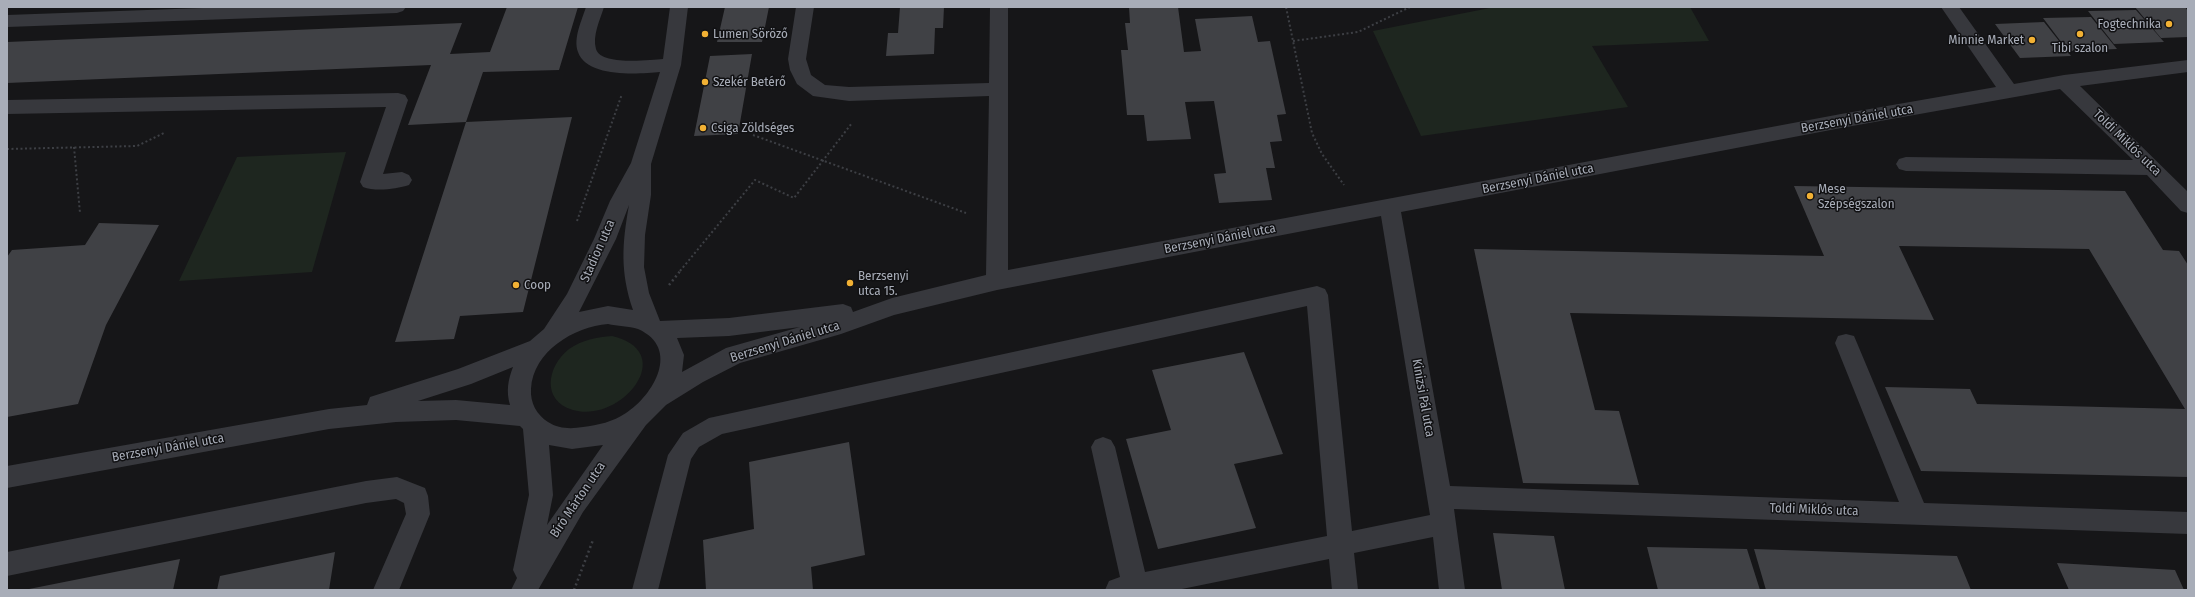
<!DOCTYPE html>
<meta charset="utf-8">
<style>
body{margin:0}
#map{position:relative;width:2195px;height:597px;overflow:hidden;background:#161618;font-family:"Fira Sans Condensed",sans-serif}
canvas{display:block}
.frame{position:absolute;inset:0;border:8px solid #a8adb8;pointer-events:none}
</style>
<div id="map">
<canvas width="2195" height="597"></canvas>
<div class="frame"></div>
</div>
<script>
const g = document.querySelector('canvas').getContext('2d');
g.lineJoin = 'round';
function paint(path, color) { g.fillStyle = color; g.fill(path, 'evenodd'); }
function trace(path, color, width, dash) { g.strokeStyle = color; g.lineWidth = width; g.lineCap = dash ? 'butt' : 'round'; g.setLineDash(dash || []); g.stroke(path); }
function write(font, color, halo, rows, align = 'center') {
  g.font = font + ' "Fira Sans Condensed",sans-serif'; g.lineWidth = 3; g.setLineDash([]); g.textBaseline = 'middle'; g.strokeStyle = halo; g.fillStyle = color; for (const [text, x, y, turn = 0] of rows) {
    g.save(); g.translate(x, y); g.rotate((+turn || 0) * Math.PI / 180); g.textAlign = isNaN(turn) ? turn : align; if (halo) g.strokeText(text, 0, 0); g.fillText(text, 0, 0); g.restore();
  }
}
paint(new Path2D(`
 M1495,7H1690L1709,41L1592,46L1628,107L1421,136L1373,31Z
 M346,152L312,272L179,281L237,157Z
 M612,336C680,352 621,424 573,410C541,401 547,366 569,349C582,340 597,337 612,336Z`), '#1e261f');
paint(new Path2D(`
 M507,7H578L559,70L483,72L466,122L408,125L431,65L7,83V42L462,23L450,54L490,52Z
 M725,7H769L762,42H717Z
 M900,7H944L943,28H935L934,54L886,56L888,33H898Z
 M1129,7H1178L1184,52L1201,51L1195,19L1252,16L1258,42L1270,41L1286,114L1277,115L1282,141L1270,142L1275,168H1266L1272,200L1219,203L1214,174L1226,173L1214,101L1185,102L1191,139L1147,141L1144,115H1127L1121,50H1128L1125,23H1130Z
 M2135,7H2185L2188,11V37L2161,38Z
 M2136,10L2164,42L2114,44L2088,11Z
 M2091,17L2117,49L2068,51L2043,18Z
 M2044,22L2071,56L2020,58L1995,24Z
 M752,54L738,134L694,136L710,56Z
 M572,117L523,312L460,316L454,339L395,342L466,122Z
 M1794,186L2125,191L2163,250L2179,251L2188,265V477L1921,471L1885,387L1970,389L1977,404L2185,409L2089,249L1899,246L1934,320L1570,313L1595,410L1619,411L1639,485L1523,483L1474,249L1824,256Z
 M99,223L159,225L106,325L78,404L7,417V257L12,250L85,245Z
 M1244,352L1283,454L1234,464L1256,528L1158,549L1126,439L1171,430L1152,370Z
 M849,442L865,555L811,567L813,590H706L703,540L754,529L749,462Z
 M1493,533L1554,536L1565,590H1502Z
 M1647,547L1747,549L1760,590H1658Z
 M1754,549L1957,556L1971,590H1766Z
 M335,552L329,590H217L220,576Z
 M180,559L173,590H29V589Z
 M2057,563L2175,570L2184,590H2069Z`), '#404145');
trace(new Path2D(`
 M1286,7L1312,133L1322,154L1344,185
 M1293,41L1358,32L1410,7
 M753,135L966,213
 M74,147L80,213
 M7,149L137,146L164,133
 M577,221L622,94
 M680,271L755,180L794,198L852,123`), '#3d3f44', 2, [2, 2.5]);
trace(new Path2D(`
 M669,285L681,270
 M574,590L593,540`), '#3d3f44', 2.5, [2, 3]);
paint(new Path2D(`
 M231,7H406L403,11L397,13L7,27V15Z
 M586,7H604C600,20 592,36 596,49C601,66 650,60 663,59L670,7H688L681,65L651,164V195L645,235L644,267L649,293L660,321L729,318L843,304L851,307L853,312L892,298L986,275L989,96L849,101L813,96L797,84L790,70L788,59L796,7H814L806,59L811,75L825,85L849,87L989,83L990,7H1008V270L1841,114L1996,87L1941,7H1959L2014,84L2064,75L2188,60V72L2080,86L2188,192V213L2181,211L2147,175L1906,171L1899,169L1896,164L1899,159L1906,157L2133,160L2060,89L1841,128L1401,212L1450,486L1899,502L1835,343L1838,336L1846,334L1854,336L1857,343L1924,503L2188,512V534L1454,509L1465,590H1439L1433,537L1354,553L1358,590H1332L1329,559L1177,590H1105L1109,581L1120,577L1091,447L1095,440L1103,437L1111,440L1115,447L1145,572L1327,536L1307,306L722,434L699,447L691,459L658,590H632L668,455L683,433L709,418L1317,286L1325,289L1328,295L1352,531L1430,515L1381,216L997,290L894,315L841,334L740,363L703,382L666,405L646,425L583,512L538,590H511L517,578L513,570L529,495L523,429L520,426L456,420L396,422L329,429L7,488V466L329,409L367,405L370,397L458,369L530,341L544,329L567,294L594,239L610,201L631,163L660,72C638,74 587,78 578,52C573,38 582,20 586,7ZM629,205C622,244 620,272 633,310L608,306L579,312L616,239ZM608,324C617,326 629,326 638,329C681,348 654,395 626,413C613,422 598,425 583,427C571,429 559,429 548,422C537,415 530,403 531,389C533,351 574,327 608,324ZM800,327L726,348L682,372L684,355L677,338L729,336ZM513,367C508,380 506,391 510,405L456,400L418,401L471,384ZM549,445L572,449L603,445L547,525L553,495Z
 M398,93L405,95L408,100L383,174L402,172L409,175L412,180L409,185C396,189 376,192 363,187L360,182L386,107L7,114V100Z
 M397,477L425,488L428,496L430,514L399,590H373L406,514L404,503L396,499L366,503L7,576V552L366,481Z`), '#37383d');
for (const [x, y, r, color] of [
 [2169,24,4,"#f2b134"],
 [705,34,4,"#f2b134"],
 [2080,34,4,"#f2b134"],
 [2032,40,4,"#f2b134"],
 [705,82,4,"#f2b134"],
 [703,128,4,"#f2b134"],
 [1810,196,4,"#f2b134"],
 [850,283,4,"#f2b134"],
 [516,285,4,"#f2b134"]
]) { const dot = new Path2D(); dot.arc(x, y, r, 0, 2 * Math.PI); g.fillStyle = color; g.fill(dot); trace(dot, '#111113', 1.5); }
write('13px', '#a8adb8', '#111113', [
 ["Fogtechnika",2161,24,"right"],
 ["Lumen Söröző",713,34],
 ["Minnie Market",2024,40,"right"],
 ["Tibi szalon",2080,48,"center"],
 ["Szekér Betérő",713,82],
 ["Csiga Zöldséges",711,128],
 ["Mese",1818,189],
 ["Szépségszalon",1818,204],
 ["Berzsenyi",858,276],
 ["utca 15.",858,291],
 ["Coop",524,285]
], 'left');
write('13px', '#a8adb8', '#111113', [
 ["Berzsenyi Dániel utca",1857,119,-10],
 ["Toldi Miklós utca",2127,143,44],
 ["Berzsenyi Dániel utca",1538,179,-11],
 ["Berzsenyi Dániel utca",1220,239,-11],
 ["Stadion utca",598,251,-66],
 ["Berzsenyi Dániel utca",785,342,-17],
 ["Kinizsi Pál utca",1423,398,80],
 ["Berzsenyi Dániel utca",168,448,-10],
 ["Bíró Márton utca",578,500,-56],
 ["Toldi Miklós utca",1814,510,2]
]);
</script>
